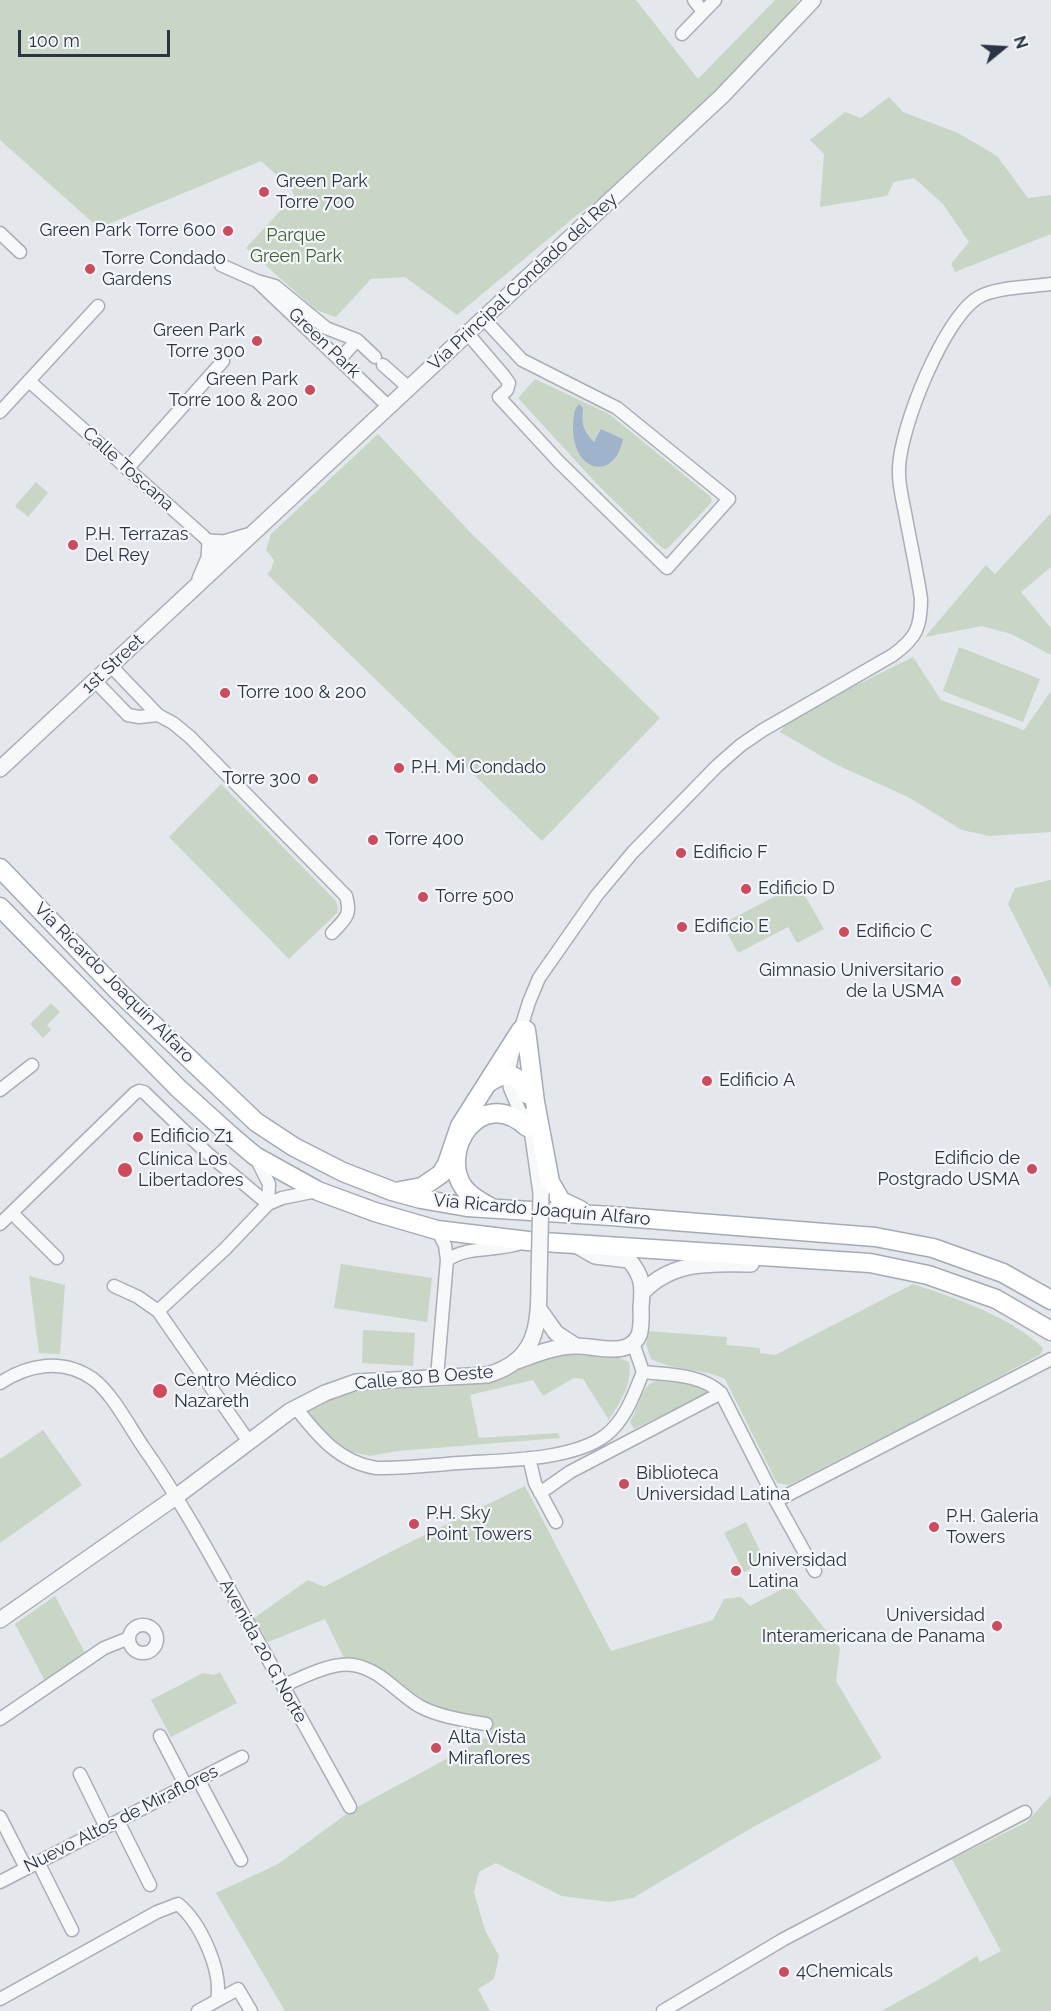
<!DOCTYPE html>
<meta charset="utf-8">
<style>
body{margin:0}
#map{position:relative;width:1051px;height:2011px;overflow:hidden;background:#e4e7ec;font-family:Raleway,sans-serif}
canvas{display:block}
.north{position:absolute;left:973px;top:18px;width:60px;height:60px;-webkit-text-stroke:4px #f4f6f9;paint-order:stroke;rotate:72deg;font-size:16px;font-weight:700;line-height:24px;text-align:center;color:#2b3445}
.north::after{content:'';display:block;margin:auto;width:21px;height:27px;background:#2b3445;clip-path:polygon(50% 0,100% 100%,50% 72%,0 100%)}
.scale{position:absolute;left:18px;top:30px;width:152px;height:27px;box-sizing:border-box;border:3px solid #2b3445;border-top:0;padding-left:8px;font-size:18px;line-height:21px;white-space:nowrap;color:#2b3445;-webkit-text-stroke:4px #f4f6f9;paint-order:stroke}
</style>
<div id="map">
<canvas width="1051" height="2011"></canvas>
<div class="north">N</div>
<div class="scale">100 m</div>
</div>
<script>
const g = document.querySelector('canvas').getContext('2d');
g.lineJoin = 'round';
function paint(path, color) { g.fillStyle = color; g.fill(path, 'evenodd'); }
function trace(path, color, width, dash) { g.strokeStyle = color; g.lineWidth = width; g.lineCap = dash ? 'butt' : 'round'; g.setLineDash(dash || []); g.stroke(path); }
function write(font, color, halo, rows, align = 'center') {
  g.font = font + ' Raleway,sans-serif'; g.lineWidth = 4.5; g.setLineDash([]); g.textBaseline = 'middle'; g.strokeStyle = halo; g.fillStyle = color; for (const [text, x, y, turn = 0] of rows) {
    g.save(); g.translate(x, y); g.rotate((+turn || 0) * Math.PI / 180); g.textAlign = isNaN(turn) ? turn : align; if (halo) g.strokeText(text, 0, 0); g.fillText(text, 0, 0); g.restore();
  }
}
paint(new Path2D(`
 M0,0H636L698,79L775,0H799C757,56 704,102 653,148C627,171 607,196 577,215L457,315L405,277L371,279L336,317L316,310L246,248L294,196L292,189L261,161L99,228L0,140Z
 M889,97L903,112L958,133L997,156L1028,198L1051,195V234L955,272L951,264L969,242L943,204L914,178L894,182L887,196L820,207L824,154L810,140L845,112L861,118Z
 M535,379L609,414L710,496L712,500L711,503L668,548L665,549L662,548L596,483L518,398Z
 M378,434L469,531L660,718L542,841L267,574L271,570L274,560L266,550L271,534Z
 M36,482L48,493L28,517L15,506Z
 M1051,513V567L1021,592L1051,628V655L1011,634L982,626L925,637L986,565L995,574Z
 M959,647L1040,679L1023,722L943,691Z
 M913,657L941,700L1024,730L1051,691V832L989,836L962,830L908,797L835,764L780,732L792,717Z
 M221,784L336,901L338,908L337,913L289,959L169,837Z
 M1051,880V989L1008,904L1015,888Z
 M789,886L800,887L824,929L797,943L788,927L738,953L722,924L787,890Z
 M51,1003L60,1012L47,1025L51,1030L43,1038L30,1024Z
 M341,1264L432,1278L427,1322L334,1308Z
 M29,1276L65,1285L60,1354L39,1353Z
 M913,1284C955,1298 1010,1316 1043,1348L1041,1354L954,1401L789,1485L777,1483L725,1379C702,1368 674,1371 651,1359L646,1344L648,1331L727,1337L726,1345L760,1348V1353L775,1355Z
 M363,1330L415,1333L413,1366L362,1363Z
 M558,1354L617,1357L629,1362C633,1384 620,1402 609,1420L583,1379L574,1378L543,1396L533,1380L470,1395L479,1438L558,1433L560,1438L397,1451L370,1456L347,1451L325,1438L302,1413L335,1397L364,1390L444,1387L477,1383L506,1376L529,1362Z
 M657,1381L703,1385L706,1390V1394L634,1429L630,1422C639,1408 641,1383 657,1381Z
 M43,1430L82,1485L0,1543V1459Z
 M525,1486L611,1651L713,1620L724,1599L741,1597L750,1606L790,1585L840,1648L836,1681L882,1758L753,1827L633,1898L609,1902L562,1896L496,1863L479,1872L474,1892L485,1930L499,1956L494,1979L478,1989L490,2011H285L216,1893L278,1864L352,1810L487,1737L486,1724L445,1717L352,1665L343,1656L325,1619L268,1642L254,1618L308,1580L324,1587L394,1550Z
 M746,1522L765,1561L744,1572L724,1533Z
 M55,1596L85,1653L45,1681L15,1624Z
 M220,1672L237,1703L171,1737L151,1700L203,1673L214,1675Z
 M1051,1795V2011H881L929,1985L977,1956L980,1962L1001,1951L952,1859L1027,1822Z`), '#c9d6c5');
paint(new Path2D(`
 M579,404L583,408C582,425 582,429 594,442L601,429L623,439C614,483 572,472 573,426C574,417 573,410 579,404Z`), '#9fb4cc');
const minor = new Path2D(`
 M694,0L703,12
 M682,34L715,0
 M0,233L20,252
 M221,265L257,281L275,286L326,328L357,340L375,357
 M257,281L389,407
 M468,334L504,376L509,383L507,390L499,397L559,462L667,568L729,499L617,408L522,360L484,319
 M340,359L357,340
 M383,365L409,388
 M29,381L203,536L226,558
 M0,412L98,306
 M127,469L223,361
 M111,666L158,715L173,723L190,737L346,896C352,915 345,919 332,933
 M95,681L128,715L139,717L158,715
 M0,1090L32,1065
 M526,1126L510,1088L508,1075L512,1056L529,1002L539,978L597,895L633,852L717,766L741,745L763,730L893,655C916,638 921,628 921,599C917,572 911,545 906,518C903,501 898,485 899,468C900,428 944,317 979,297C997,287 1030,287 1051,284
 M256,1158L269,1184L268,1204
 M12,1213L57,1258
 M0,1224L135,1093L139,1091L144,1092L207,1153L268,1204
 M437,1230L445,1245L447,1260L437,1377
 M447,1260C470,1245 495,1252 521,1243
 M114,1286L138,1297L158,1311L249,1442
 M158,1311L225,1249L268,1204L282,1198L317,1191
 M643,1372C670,1375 701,1374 721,1393L776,1501L815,1571
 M0,1383C29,1364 63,1358 93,1379C113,1394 130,1428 144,1448C181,1501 211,1556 242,1612C278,1677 314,1742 350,1807
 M296,1408C318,1436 339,1462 376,1468C404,1469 431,1465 459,1463C501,1460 572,1461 606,1435C626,1419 634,1394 643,1372L633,1343
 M529,1458L535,1483L556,1522
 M540,1493L570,1472L721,1393
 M776,1501L1051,1359
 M129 1639a14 14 0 1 1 28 0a14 14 0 1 1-28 0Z
 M283,1686C302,1677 332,1662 353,1665C380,1669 397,1693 419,1706C440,1717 463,1720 486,1724
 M0,1719L104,1648L129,1638
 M160,1736L186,1786
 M80,1774L106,1827
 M198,1779L241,1860
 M0,1817L26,1868
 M118,1821L150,1885
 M38,1862L72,1930
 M0,1882L242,1757
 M0,1999L157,1912L178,1904C200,1922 223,1971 217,2000
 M198,2011L238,1989L251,2011
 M663,2011L784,1939L1025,1812`);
const tertiary = new Path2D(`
 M200,579L209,558L210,542L224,543L248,536
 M0,769L722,96L813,0
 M530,1115L541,1193
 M642,1293C671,1261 711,1263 751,1264
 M539,1309L556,1333L576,1346
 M517,1361C536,1354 556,1346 575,1346C595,1345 628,1359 639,1335C642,1327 641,1315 641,1307C643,1287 643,1276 629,1260L595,1256L574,1244
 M0,1620L177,1496L290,1411L325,1393L356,1382L487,1375C537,1361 539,1326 539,1281`);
const primary = new Path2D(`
 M0,868L118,991L256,1122L294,1147L343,1172L392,1191L421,1199L467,1207L611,1216L875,1237L933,1248L1003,1273L1051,1300
 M0,907L178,1088L229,1134L255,1156L318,1191L375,1212L437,1230L528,1241L870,1263L928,1275L996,1299L1051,1331
 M526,1030L535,1102L550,1182L561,1201L580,1210
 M488,1083C506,1071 519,1072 527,1094
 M400,1191L422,1187L441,1174L447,1164L460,1126L521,1030
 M490,1207C481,1202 471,1197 464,1188C438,1153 479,1084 527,1127`);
trace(minor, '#a9aeb7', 15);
trace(tertiary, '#a9aeb7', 18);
trace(primary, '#a3abb8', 21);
trace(minor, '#f7f8fa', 12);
trace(tertiary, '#f7f8fa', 15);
trace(primary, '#fff', 18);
const tertiaryBridge = new Path2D(`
 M539,1281L541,1193`);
trace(tertiaryBridge, '#a9aeb7', 18, []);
trace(tertiaryBridge, '#f7f8fa', 15);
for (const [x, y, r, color] of [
 [264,192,6,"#d1495b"],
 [228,231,6,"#d1495b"],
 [90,269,6,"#d1495b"],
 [257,341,6,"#d1495b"],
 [310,390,6,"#d1495b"],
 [73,545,6,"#d1495b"],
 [225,693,6,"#d1495b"],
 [399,768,6,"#d1495b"],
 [313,779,6,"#d1495b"],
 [373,840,6,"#d1495b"],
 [681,853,6,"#d1495b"],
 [746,889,6,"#d1495b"],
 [423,897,6,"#d1495b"],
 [682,927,6,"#d1495b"],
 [844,932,6,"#d1495b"],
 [956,981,6,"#d1495b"],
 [707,1081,6,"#d1495b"],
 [138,1137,6,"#d1495b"],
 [1032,1169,6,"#d1495b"],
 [125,1170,8,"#d1495b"],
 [160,1391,8,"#d1495b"],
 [624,1484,6,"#d1495b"],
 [414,1524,6,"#d1495b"],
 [934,1527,6,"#d1495b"],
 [736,1571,6,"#d1495b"],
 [997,1626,6,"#d1495b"],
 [436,1748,6,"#d1495b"],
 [784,1972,6,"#d1495b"]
]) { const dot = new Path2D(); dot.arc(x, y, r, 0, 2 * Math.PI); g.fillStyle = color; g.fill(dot); trace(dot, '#f4f6f9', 2); }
write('18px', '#2b3445', '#f4f6f9', [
 ["Green Park",276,182],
 ["Torre 700",276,203],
 ["Green Park Torre 600",216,231,"right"],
 ["Torre Condado",102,259],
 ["Gardens",102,280],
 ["Green Park",245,331,"right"],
 ["Torre 300",245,352,"right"],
 ["Green Park",298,380,"right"],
 ["Torre 100 & 200",298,401,"right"],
 ["P.H. Terrazas",85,535],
 ["Del Rey",85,556],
 ["Torre 100 & 200",237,693],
 ["P.H. Mi Condado",411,768],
 ["Torre 300",301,779,"right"],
 ["Torre 400",385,840],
 ["Edificio F",693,853],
 ["Edificio D",758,889],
 ["Torre 500",435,897],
 ["Edificio E",694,927],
 ["Edificio C",856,932],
 ["Gimnasio Universitario",944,971,"right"],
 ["de la USMA",944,992,"right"],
 ["Edificio A",719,1081],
 ["Edificio Z1",150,1137],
 ["Edificio de",1020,1159,"right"],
 ["Postgrado USMA",1020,1180,"right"],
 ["Clínica Los",138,1160],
 ["Libertadores",138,1181],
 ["Centro Médico",174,1381],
 ["Nazareth",174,1402],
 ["Biblioteca",636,1474],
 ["Universidad Latina",636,1495],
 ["P.H. Sky",426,1514],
 ["Point Towers",426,1535],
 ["P.H. Galeria",946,1517],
 ["Towers",946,1538],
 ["Universidad",748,1561],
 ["Latina",748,1582],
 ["Universidad",985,1616,"right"],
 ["Interamericana de Panama",985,1637,"right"],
 ["Alta Vista",448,1738],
 ["Miraflores",448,1759],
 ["4Chemicals",796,1972]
], 'left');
write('18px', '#3f6138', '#f4f6f9', [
 ["Parque",296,236],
 ["Green Park",296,257]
]);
write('18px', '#2b3445', '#f4f6f9', [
 ["Vía Principal Condado del Rey",523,282,-43],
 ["Green Park",324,343,44],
 ["Calle Toscana",128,469,42],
 ["1st Street",113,664,-43],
 ["Vía Ricardo Joaquín Alfaro",114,983,45],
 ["Vía Ricardo Joaquín Alfaro",542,1210,5],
 ["Calle 80 B Oeste",424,1378,-5],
 ["Avenida 20 G Norte",263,1651,61],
 ["Nuevo Altos de Miraflores",121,1819,-27]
]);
</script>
